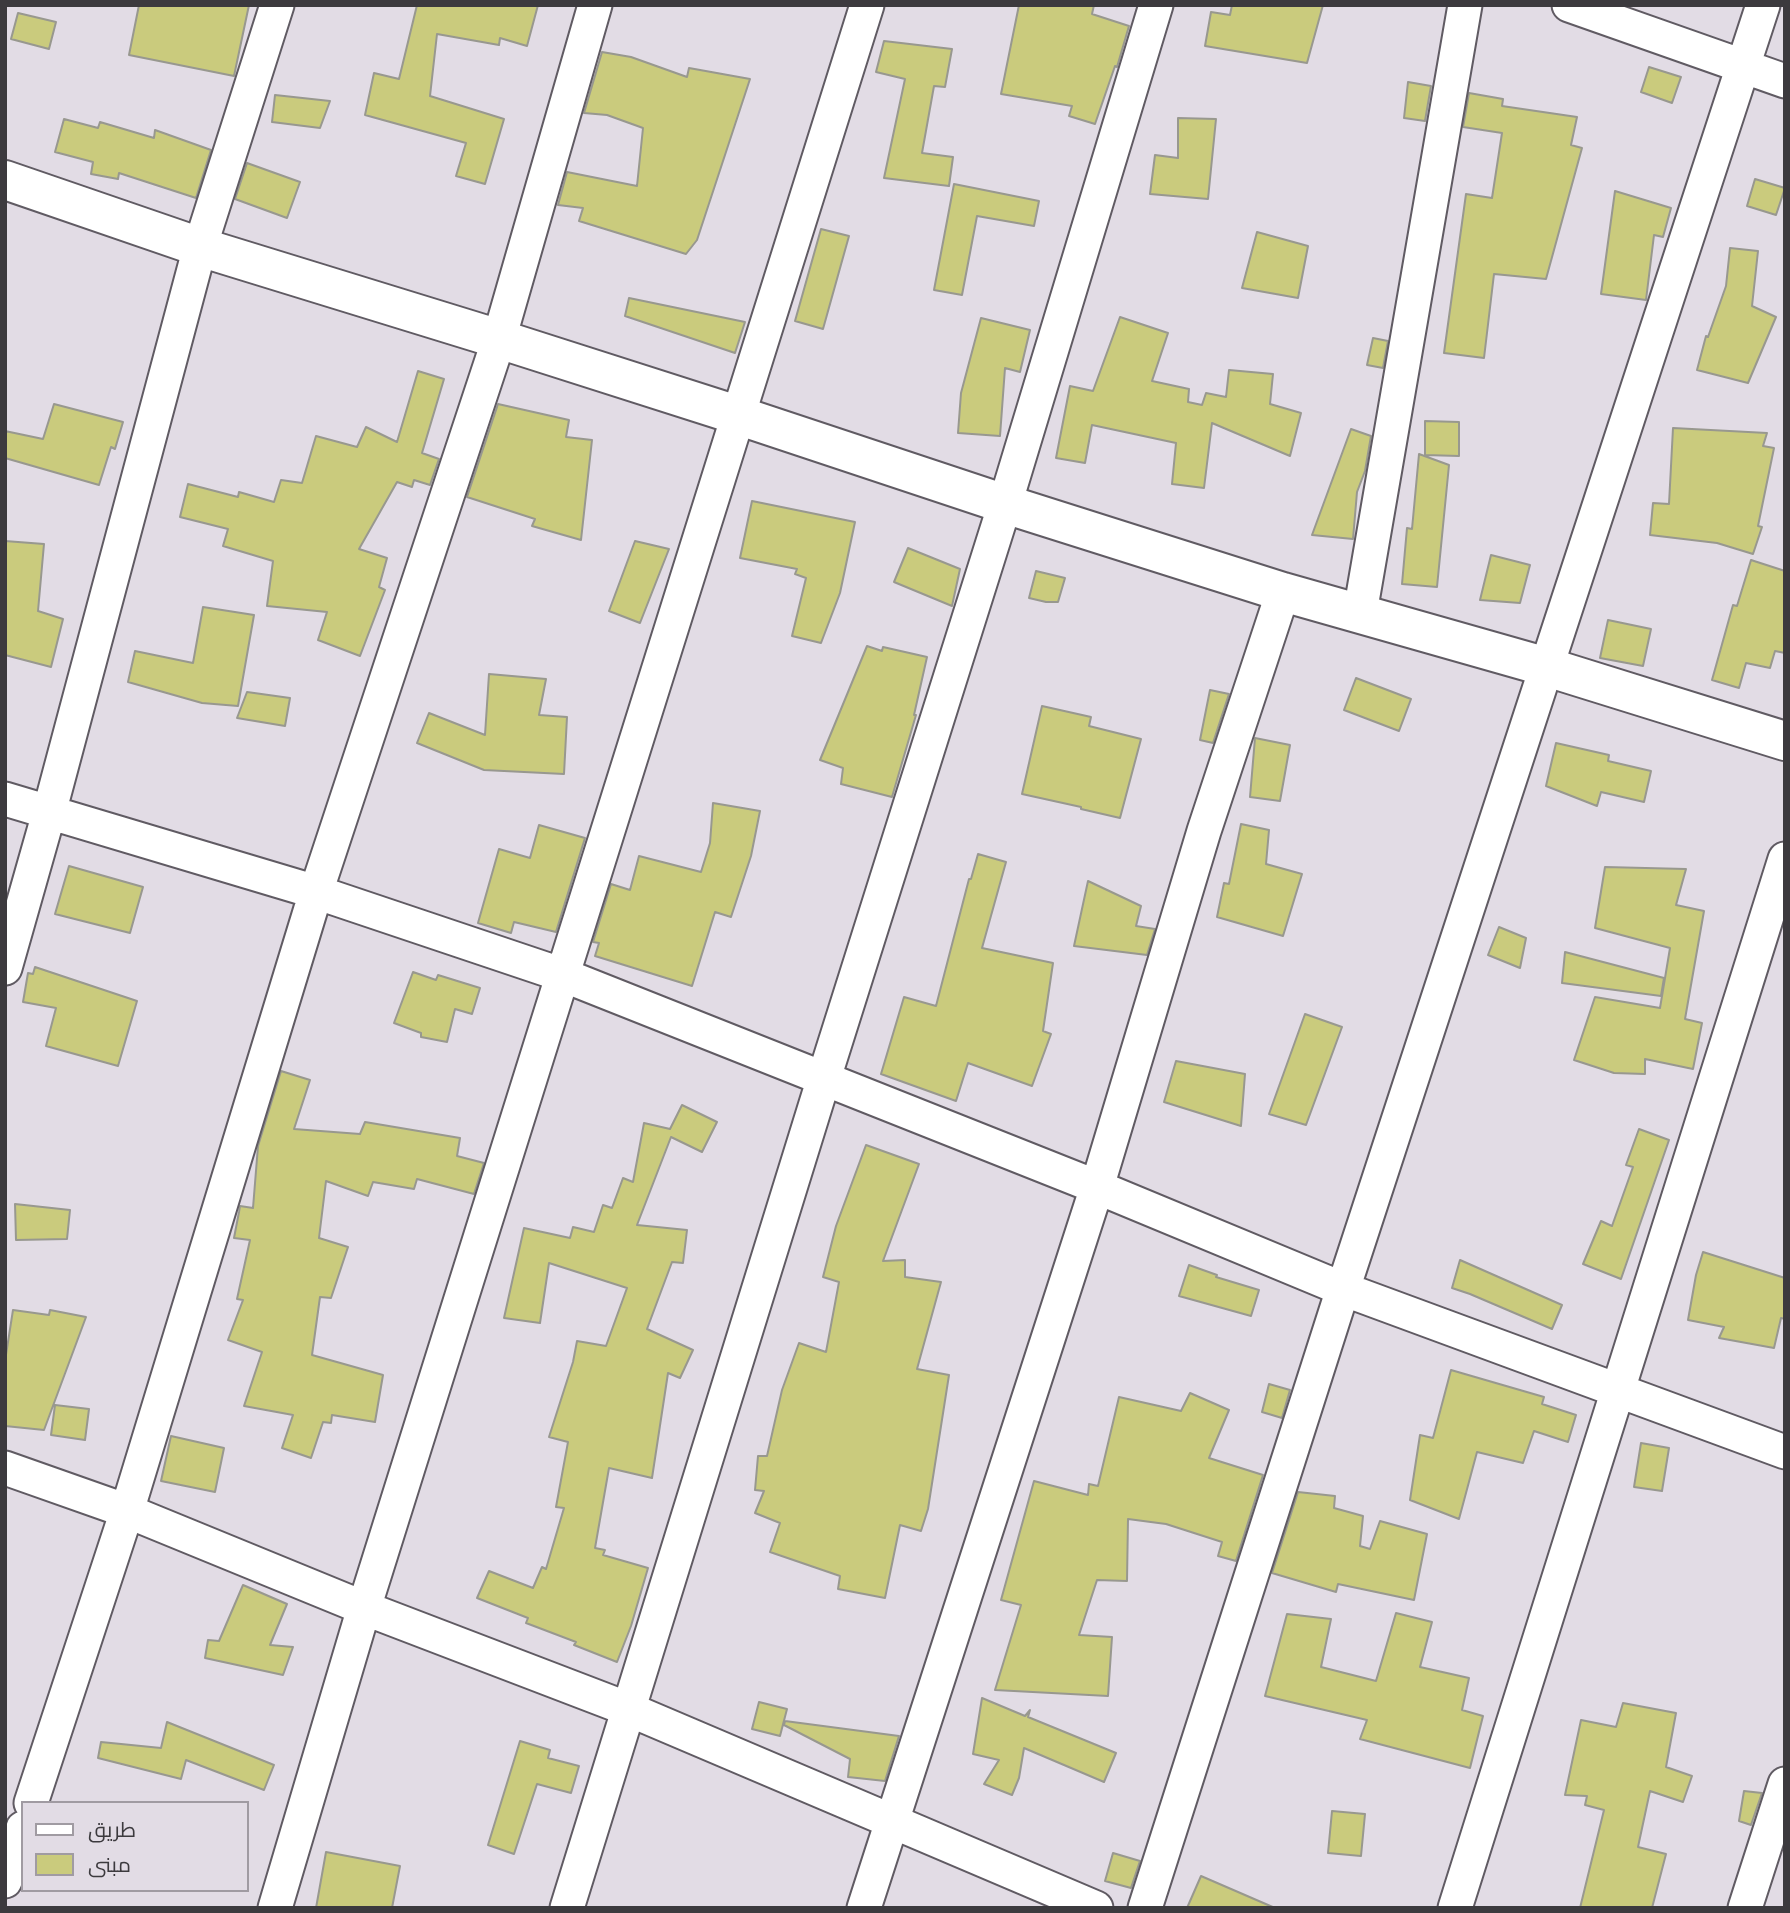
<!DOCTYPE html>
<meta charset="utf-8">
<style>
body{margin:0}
#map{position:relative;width:1790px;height:1913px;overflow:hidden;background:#e2dce5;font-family:Helvetica,Cairo,sans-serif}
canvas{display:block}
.frame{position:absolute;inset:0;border:7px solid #3c3a3e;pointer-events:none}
.legend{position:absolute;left:21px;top:1801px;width:228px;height:91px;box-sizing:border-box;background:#e2dce5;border:2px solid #a09ba2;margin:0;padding:9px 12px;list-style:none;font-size:21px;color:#3c3a3e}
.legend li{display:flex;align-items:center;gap:14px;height:35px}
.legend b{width:35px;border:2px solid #a09ba2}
</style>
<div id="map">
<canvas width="1790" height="1913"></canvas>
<div class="frame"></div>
<ul class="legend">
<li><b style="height:9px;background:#fff"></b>طريق</li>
<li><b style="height:19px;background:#cacb7d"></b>مبنى</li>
</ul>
</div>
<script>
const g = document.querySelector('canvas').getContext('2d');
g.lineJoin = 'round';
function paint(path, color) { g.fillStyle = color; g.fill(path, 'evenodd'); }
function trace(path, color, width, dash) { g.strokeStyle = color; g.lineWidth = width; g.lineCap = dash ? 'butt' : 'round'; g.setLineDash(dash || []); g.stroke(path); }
const building = new Path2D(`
 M139,5H249L234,76L129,55Z
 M417,5H538L527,46L500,38L499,45L437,34L430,96L504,119L485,184L456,176L466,143L365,115L374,73L399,79Z
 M1019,5H1094L1092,14L1129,26L1117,67L1115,66L1095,124L1069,116L1072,106L1001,94Z
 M1232,5H1323L1307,63L1205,46L1211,12L1230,15Z
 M18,13L56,22L49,49L11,39Z
 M884,41L952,49L945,87L934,86L922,153L953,157L949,186L884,178L905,79L876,72Z
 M602,52L631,57L687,77L689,68L750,79L697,240L686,254L579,221L583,208L558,205L567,172L637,186L643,128L607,115L584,113Z
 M1649,67L1681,77L1672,103L1641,92Z
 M1408,82L1431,86L1425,121L1404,118Z
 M1469,93L1503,99L1502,106L1577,117L1571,145L1582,148L1546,279L1494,274L1484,358L1444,353L1466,194L1492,198L1502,133L1463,127Z
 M275,95L330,101L320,128L272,122Z
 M1178,118L1216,119L1208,199L1150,194L1155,155L1178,158Z
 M64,119L98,128L100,122L154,138L155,130L211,150L196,198L119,173L118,179L91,174L93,162L55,152Z
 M247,163L300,182L287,218L235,199Z
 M1755,179L1785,188L1776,215L1747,206Z
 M954,184L1039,201L1034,226L977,216L962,295L934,290Z
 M1615,191L1671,208L1663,237L1654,235L1646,300L1601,294Z
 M821,229L849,236L823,329L795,321Z
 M1257,232L1308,246L1298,298L1242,288Z
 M1730,248L1758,251L1752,306L1776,317L1748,383L1697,370L1706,336L1708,337L1726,286Z
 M629,298L745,322L735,353L625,316Z
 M1120,317L1168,333L1152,381L1189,389L1188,402L1202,405L1206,393L1226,397L1229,370L1273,374L1270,404L1301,413L1290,456L1212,423L1204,488L1172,484L1176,443L1092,425L1085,463L1056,458L1070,386L1093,391Z
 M981,318L1030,330L1020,372L1005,368L1000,436L958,433L961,393Z
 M1373,338L1388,341L1383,368L1367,365Z
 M418,371L444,379L422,453L439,459L430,485L414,480L412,487L397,482L359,549L387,558L379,587L385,590L360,656L318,640L327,612L267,606L273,561L223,546L228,529L180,517L188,484L238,497L239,492L274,502L281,480L302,483L316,436L357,447L366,427L397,442Z
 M54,404L123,422L115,449L111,447L99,485L5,458V431L43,439Z
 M498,404L569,420L566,437L592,440L581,540L532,526L535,519L467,497Z
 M1425,421L1459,422V456L1425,455Z
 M1673,428L1767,433L1763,446L1774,448L1758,526L1762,527L1753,554L1717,543L1650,535L1653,503L1669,504Z
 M1351,429L1371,436L1365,471L1357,492L1353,539L1312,535Z
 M1419,454L1449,465L1437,587L1402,584L1407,528L1412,529Z
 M752,501L855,522L840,593L821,643L792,636L806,578L795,574L797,569L740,558Z
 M5,541L44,544L38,611L63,619L51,667L5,655Z
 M635,541L669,549L640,623L609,611Z
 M908,548L960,569L952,606L894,582Z
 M1491,555L1530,565L1520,603L1480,600Z
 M1751,560L1785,571V653L1775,651L1770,668L1746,663L1739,688L1712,680L1733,605L1737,606Z
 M1036,571L1065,578L1058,602H1046L1029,598Z
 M203,607L254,615L238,706L202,703L128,682L135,651L193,663Z
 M1608,620L1651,629L1643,666L1600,658Z
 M867,646L882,651L883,647L927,657L914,715H916L892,797L841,784L843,768L820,760Z
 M489,674L546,679L539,715L567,717L564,774L484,770L417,743L429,713L485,735Z
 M1356,678L1411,699L1399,731L1344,710Z
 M1210,690L1229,694L1213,743L1200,740Z
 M247,692L290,698L285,726L237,718Z
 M1042,706L1091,717L1089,726L1141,739L1120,818L1081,809V807L1022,794Z
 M1255,738L1290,745L1280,801L1250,797Z
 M1556,743L1609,755L1608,761L1651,771L1644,802L1601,792L1597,806L1546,786Z
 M713,803L760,811L751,856L731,917L715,912L692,986L595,956L599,943L593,942L611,884L630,890L639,856L701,872L710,843Z
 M1241,824L1269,830L1266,864L1302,874L1283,936L1217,917L1224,883L1229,884Z
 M539,825L585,838L556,932L514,922L511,933L478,923L499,849L530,858Z
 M978,854L1006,862L982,948L1053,963L1043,1031L1051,1034L1032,1086L968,1063L956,1101L881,1074L904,997L936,1006L969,879H971Z
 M69,866L143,887L130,933L55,914Z
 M1605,867L1686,869L1676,905L1704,911L1685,1019L1702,1023L1693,1069L1645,1059V1074L1614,1073L1574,1060L1595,997L1660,1008L1670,948L1595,928Z
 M1088,881L1141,906L1136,926L1155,929L1147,955L1074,946Z
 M1499,927L1526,938L1520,968L1488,955Z
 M1565,952L1664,978L1661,996L1562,983Z
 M35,967L137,1001L118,1066L46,1046L56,1008L23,1002L28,973L33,974Z
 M413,972L436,980L438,975L480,988L472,1014L455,1009L447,1042L421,1037V1033L394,1023Z
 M1305,1014L1342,1027L1306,1125L1269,1114Z
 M1176,1061L1245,1074L1241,1126L1164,1102Z
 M281,1071L310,1080L294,1129L360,1134L365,1122L460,1138L457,1156L484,1163L474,1194L417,1179L414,1189L373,1182L368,1196L326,1181L319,1238L348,1247L331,1298L320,1297L312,1355L383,1375L375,1422L332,1415L331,1423L323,1422L311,1458L282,1448L293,1415L244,1406L262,1352L228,1340L243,1300L237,1299L250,1240L234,1238L239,1212L240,1206L253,1208L258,1146Z
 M682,1105L717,1122L702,1152L671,1137L637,1225L687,1230L683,1263L672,1262L647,1329L693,1350L680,1378L668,1373L652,1478L609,1468L595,1548L605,1550L603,1555L648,1568L631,1626L617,1662L574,1645L576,1642L526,1623L528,1618L477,1598L489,1571L533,1588L542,1567L546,1569L564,1508L556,1507L568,1442L549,1437L573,1362L577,1341L606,1346L627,1288L549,1263L540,1323L504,1318L524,1228L570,1238L573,1227L594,1232L603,1205L612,1208L623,1178L633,1182L644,1123L670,1129Z
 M1639,1129L1669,1140L1621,1279L1583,1264L1601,1221L1612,1226L1633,1167L1626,1165Z
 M866,1145L919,1164L883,1261L905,1260V1277L941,1282L917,1369L949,1375L928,1509L921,1531L900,1525L885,1598L838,1589L840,1576L770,1552L780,1523L755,1513L764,1491L755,1490L758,1456H767L782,1390L799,1343L826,1352L839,1282L823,1277L836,1226Z
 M15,1204L70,1210L67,1239L16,1240Z
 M1703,1252L1785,1278V1319L1781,1318L1774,1348L1719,1338L1724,1327L1688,1320L1696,1275Z
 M1460,1260L1562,1305L1552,1329L1470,1294L1452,1288Z
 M1189,1265L1217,1275L1216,1277L1259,1290L1251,1316L1179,1296Z
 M13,1310L49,1315L50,1310L86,1317L44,1430L5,1426V1361Z
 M1451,1370L1544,1397L1542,1404L1576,1415L1568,1442L1534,1431L1523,1463L1477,1452L1459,1519L1410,1500L1420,1435L1433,1438Z
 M1269,1384L1290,1390L1282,1418L1262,1412Z
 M1190,1393L1229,1410L1209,1458L1263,1475L1236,1561L1218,1556L1222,1542L1166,1524L1128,1519L1127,1581L1097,1580L1079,1635L1112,1637L1108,1696L995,1690L1021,1605L1001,1600L1034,1481L1088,1495L1089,1484L1098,1486L1119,1397L1181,1411Z
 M55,1405L89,1409L85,1440L51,1435Z
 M171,1436L224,1448L215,1492L161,1481Z
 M1641,1443L1669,1448L1662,1491L1634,1487Z
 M1298,1492L1335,1496L1334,1508L1363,1516L1360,1546L1370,1549L1380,1521L1427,1534L1414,1600L1338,1584L1336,1592L1272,1573Z
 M243,1585L287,1604L270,1645L293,1647L283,1675L205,1658L208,1640L219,1641Z
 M1396,1613L1432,1622L1420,1667L1469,1678L1462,1710L1483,1716L1470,1768L1360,1739L1367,1720L1265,1696L1287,1614L1331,1619L1321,1667L1376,1681Z
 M982,1698L1025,1716L1030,1710L1028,1717L1116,1753L1104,1782L1024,1748L1019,1778L1012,1795L984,1784L999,1760L973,1754Z
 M759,1702L787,1709L780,1736L752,1729Z
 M1623,1703L1676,1713L1666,1767L1692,1776L1683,1802L1650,1791L1638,1847L1666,1854L1652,1908H1580L1604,1810L1585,1805L1587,1796L1565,1795L1581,1720L1616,1727Z
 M785,1721L899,1736L885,1781L848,1777L850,1759L784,1725Z
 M167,1722L274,1765L264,1790L186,1760L181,1779L98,1758L101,1742L161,1748Z
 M520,1741L550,1750L548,1758L579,1766L571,1793L537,1784L514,1854L488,1845Z
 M1744,1791L1762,1793L1751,1825L1739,1821Z
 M1332,1811L1365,1814L1361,1856L1328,1853Z
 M326,1852L400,1866L392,1908H316Z
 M1113,1853L1140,1861L1131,1888L1105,1881Z
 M1201,1876L1275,1908H1187Z`);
paint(building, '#cacb7d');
trace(building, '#98988f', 2);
const street = new Path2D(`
 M1569,5L1785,81
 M1360,613L1465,5
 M5,799L316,892L563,975L1097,1187L1343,1289L1785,1452
 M5,968L49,813L200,247L277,5
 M5,1468L127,1511L364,1608L628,1709L1096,1908
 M31,1803L127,1511L316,892L499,339L595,5
 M5,1881L23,1828
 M275,1908L364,1608L867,5
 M567,1908L824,1078L1005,504L1156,5
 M864,1908L1097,1187L1204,831L1283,592
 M1145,1908L1343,1289L1763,5
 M1455,1908L1785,859
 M1745,1908L1785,1784`);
const secondary = new Path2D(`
 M5,180L200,247L499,339L737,415L1005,504L1283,592L1547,667L1785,741`);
trace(street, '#605b63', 37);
trace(secondary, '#605b63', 42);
trace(street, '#fff', 33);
trace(secondary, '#fff', 38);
</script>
